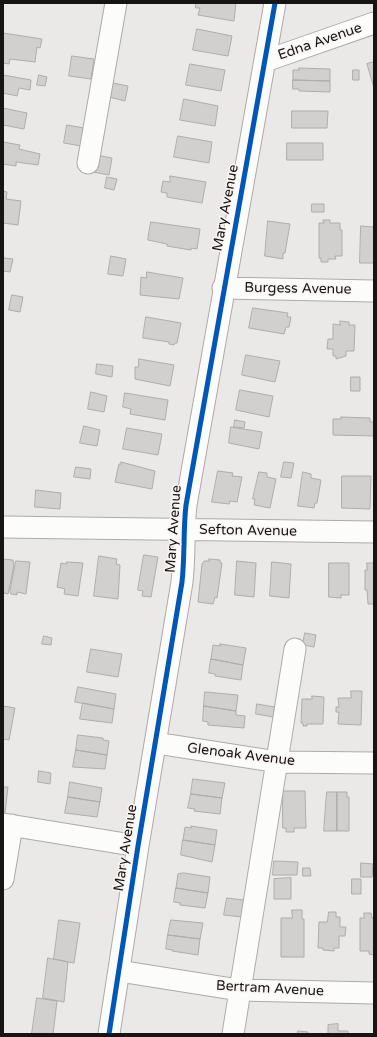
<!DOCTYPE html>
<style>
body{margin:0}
#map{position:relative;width:377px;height:1037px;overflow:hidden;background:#ebe9e7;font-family:"Varela Round",sans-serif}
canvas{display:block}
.frame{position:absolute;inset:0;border:4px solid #171514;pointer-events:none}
</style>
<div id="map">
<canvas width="377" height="1037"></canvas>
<div class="frame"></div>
</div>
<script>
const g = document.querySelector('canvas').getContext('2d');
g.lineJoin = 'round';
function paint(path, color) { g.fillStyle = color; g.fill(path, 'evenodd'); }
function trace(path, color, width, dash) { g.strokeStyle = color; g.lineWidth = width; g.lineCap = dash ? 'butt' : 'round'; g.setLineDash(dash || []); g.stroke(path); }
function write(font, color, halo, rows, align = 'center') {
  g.font = font + ' "Varela Round",sans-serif'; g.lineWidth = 3; g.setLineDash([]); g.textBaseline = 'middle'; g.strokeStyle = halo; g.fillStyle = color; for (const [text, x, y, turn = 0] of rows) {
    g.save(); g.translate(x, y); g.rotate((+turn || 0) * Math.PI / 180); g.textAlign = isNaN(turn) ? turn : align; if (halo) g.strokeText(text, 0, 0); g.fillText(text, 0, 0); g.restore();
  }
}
const building = new Path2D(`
 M196,3H236L234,21L198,15L200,8H196Z
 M197,29L232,36L228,56L193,50Z
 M3,33L42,39L40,48L37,47L35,62L10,59L9,64L3,63Z
 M72,56L94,59L91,79L69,76Z
 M374,62V88L367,64Z
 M190,64L225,70L221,91L186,85Z
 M299,68L330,69V81L293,80V70H299Z
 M353,70H359V80H353Z
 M3,75L31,80L30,90L19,88L17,96L3,93Z
 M39,75L47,77L45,86L37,85Z
 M293,80L330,81V92L299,91V89H293Z
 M113,83L128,86L125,101L109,97Z
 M184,99L218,106L215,126L180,120Z
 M3,108L27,113L24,129L3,125Z
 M292,111H328L327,128H292Z
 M67,125L84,128L81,146L64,143Z
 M178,136L212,142L209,163L174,157Z
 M3,142L20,145L19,149L40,154L38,165L16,162V166L3,164Z
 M287,143H323V160H287Z
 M96,155L112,158L109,175L93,172Z
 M170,176L206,182L202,203L167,197V193L161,192L163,181L170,182Z
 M107,177L117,179L114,190L105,188Z
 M3,191L7,192L6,199L21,201L18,225L3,223Z
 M312,204H324V212H312Z
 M323,220H330V223H340V230H342V256H335L336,259H328V262H321V258H319V223H324Z
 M268,221L290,224L285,253H283V259L265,256Z
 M151,222L200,229L197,249L191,248V250L167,246V244L148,240Z
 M361,226L374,227V263H360Z
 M3,254L4,258L13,259L10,272L3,271Z
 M111,256L126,259L123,276L108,274Z
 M147,272L183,278L179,299L140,295L141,277L146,278Z
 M12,295L23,297L20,312L9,310Z
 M253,308L288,313L287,317H291L289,327H286L284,334L249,328Z
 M146,317L181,323L177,343H175L174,345L169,344V342L143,338Z
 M340,321L349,322V325H355L354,351H346V356L336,359V356H333V349H327L328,339H333V324L340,325Z
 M246,355L280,361L275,382L242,375Z
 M139,359L174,365L170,386L135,379V367H138Z
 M97,364L113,366L112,377L96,374Z
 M351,377H360V391H351Z
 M240,390L273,396L269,417L236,410Z
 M91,392L107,396L104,412L88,409Z
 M125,393L168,400L165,420L130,414L131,409L123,407Z
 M341,417L370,418V422H374V436L333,435V419H341Z
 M235,420L245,422L244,428L234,427Z
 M84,426L100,430L97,446L80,443Z
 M231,427L262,432L259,449L229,443Z
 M127,428L162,434L158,455L123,449Z
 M121,462L155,471L152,489L115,482L119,464H121Z
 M284,462L294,463L291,478L281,477Z
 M76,467L91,469L90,479L74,477Z
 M218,471L233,473L232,476L242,477L237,502L230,501L229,504L212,502Z
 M259,472L267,473V477L276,479L270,508L254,505L255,499H253Z
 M303,472L311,474V478L321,480L317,503H315L314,508L298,506Z
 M342,476H371L370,509L342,508Z
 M36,490L61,493L60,509L35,507Z
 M144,555L158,557L151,597L142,596L143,591L138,590Z
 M99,556L117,559L116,564L120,565L118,599L94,596Z
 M3,559L13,560L14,566L8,594L4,593L3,590Z
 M209,559L220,560V563H222L217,598L215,597L213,604L198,602L202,564L204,561H209Z
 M16,561L30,562L26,594L17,592V595L11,594L10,592Z
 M237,561L256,563L254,597L235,595Z
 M67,562L83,563L78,596L64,594L65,589L57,587L61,563L66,564Z
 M272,562L291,564L289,598L270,596Z
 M329,563H349V595H341V598L329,597Z
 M367,563H374V604H368L367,590H365V570H367Z
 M305,633L316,635L314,647L303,645Z
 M44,636L52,638L51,645L42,644Z
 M220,644L246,648L243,665L211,659L213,645L220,646Z
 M91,649L122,654L118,677L87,672Z
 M211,659L243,665L241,680L215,676V674L209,673Z
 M78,687L116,694L114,709L75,702Z
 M351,691H362L361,725L338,724L339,712H336V707H339L338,698H351Z
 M205,692L238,695L236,711L204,706Z
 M312,696L324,697L323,724H307V726H303V723H301L302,699H312Z
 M83,703L114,709L112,723L80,719Z
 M257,704L275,707L273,717L256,714Z
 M3,706L15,708L9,740L3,739Z
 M204,706L236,711V715L245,716L244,728L208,725V722L203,721Z
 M78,735L103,738V740L109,741L107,755L76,750Z
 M76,750L107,755L105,769L73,767Z
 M39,771L51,773L50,784L38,782Z
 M193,779L225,783L222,798L191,794Z
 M70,782L102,788L100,802L68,797Z
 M3,787H8L5,813H3Z
 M283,791H305L306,828H294V832H286V828H283Z
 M327,792H337V831H324Z
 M337,792H347V797H349V831H337Z
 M191,794L222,798L220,814L194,811L195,809L188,808Z
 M68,797L100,802L97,817L65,813Z
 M191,826L217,830L215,845L183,840L185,827L191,828Z
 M183,840L215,845L212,862L181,855Z
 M274,861L298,862L297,875H273Z
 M361,863L373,864L372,877H361Z
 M303,868H310L311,876H303Z
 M184,873L210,877L208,893L176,888L178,874Z
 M291,878V899H274V879Z
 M352,879H361V894H352Z
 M176,888L208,893L205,908L180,905V903L174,902Z
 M227,898L244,900L242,917L224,915Z
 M292,910H302V919H304V957H281V918H292Z
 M329,912H336V917H340V927H346L345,936H339V948H334V951L323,950V948H318L319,922H327Z
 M364,913H371L372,918H374V955L369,954V951H360V918H364Z
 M59,920L80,923L74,963L54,959Z
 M171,920L203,923L200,939L168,935Z
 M168,935L200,939L198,955L172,951L173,950L166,949Z
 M48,958L68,962L64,1002L43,998Z
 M37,998L57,1001L53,1034H32Z
 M338,1024V1031H348V1034H328V1025Z
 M298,1031L308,1032V1034H298Z`);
paint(building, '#d2d0cf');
trace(building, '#aeacac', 1);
const minor = new Path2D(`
 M265,61L374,23
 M88,163L116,3
 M223,288L374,291
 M3,527L374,532
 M156,743L278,762L374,763
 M3,824L138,846
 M3,879L12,825
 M119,971L239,990L374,993
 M109,1034L138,846L182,582C185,556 183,531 186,505L275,3
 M233,1034L295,649`);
trace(minor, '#adabaa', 23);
trace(minor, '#fcfcfb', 21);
trace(new Path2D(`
 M109,1034L138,846L182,582C185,556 183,531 186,505L275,3`), '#0057b8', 5);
write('14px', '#171514', '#faf5f2', [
 ["Edna Avenue",320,42,-19],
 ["Mary Avenue",226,208,-79],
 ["Burgess Avenue",298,289,1],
 ["Mary Avenue",174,529,-86],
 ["Sefton Avenue",248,531,1],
 ["Glenoak Avenue",241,755,7],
 ["Mary Avenue",126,848,-81],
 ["Bertram Avenue",270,989,3]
]);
</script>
